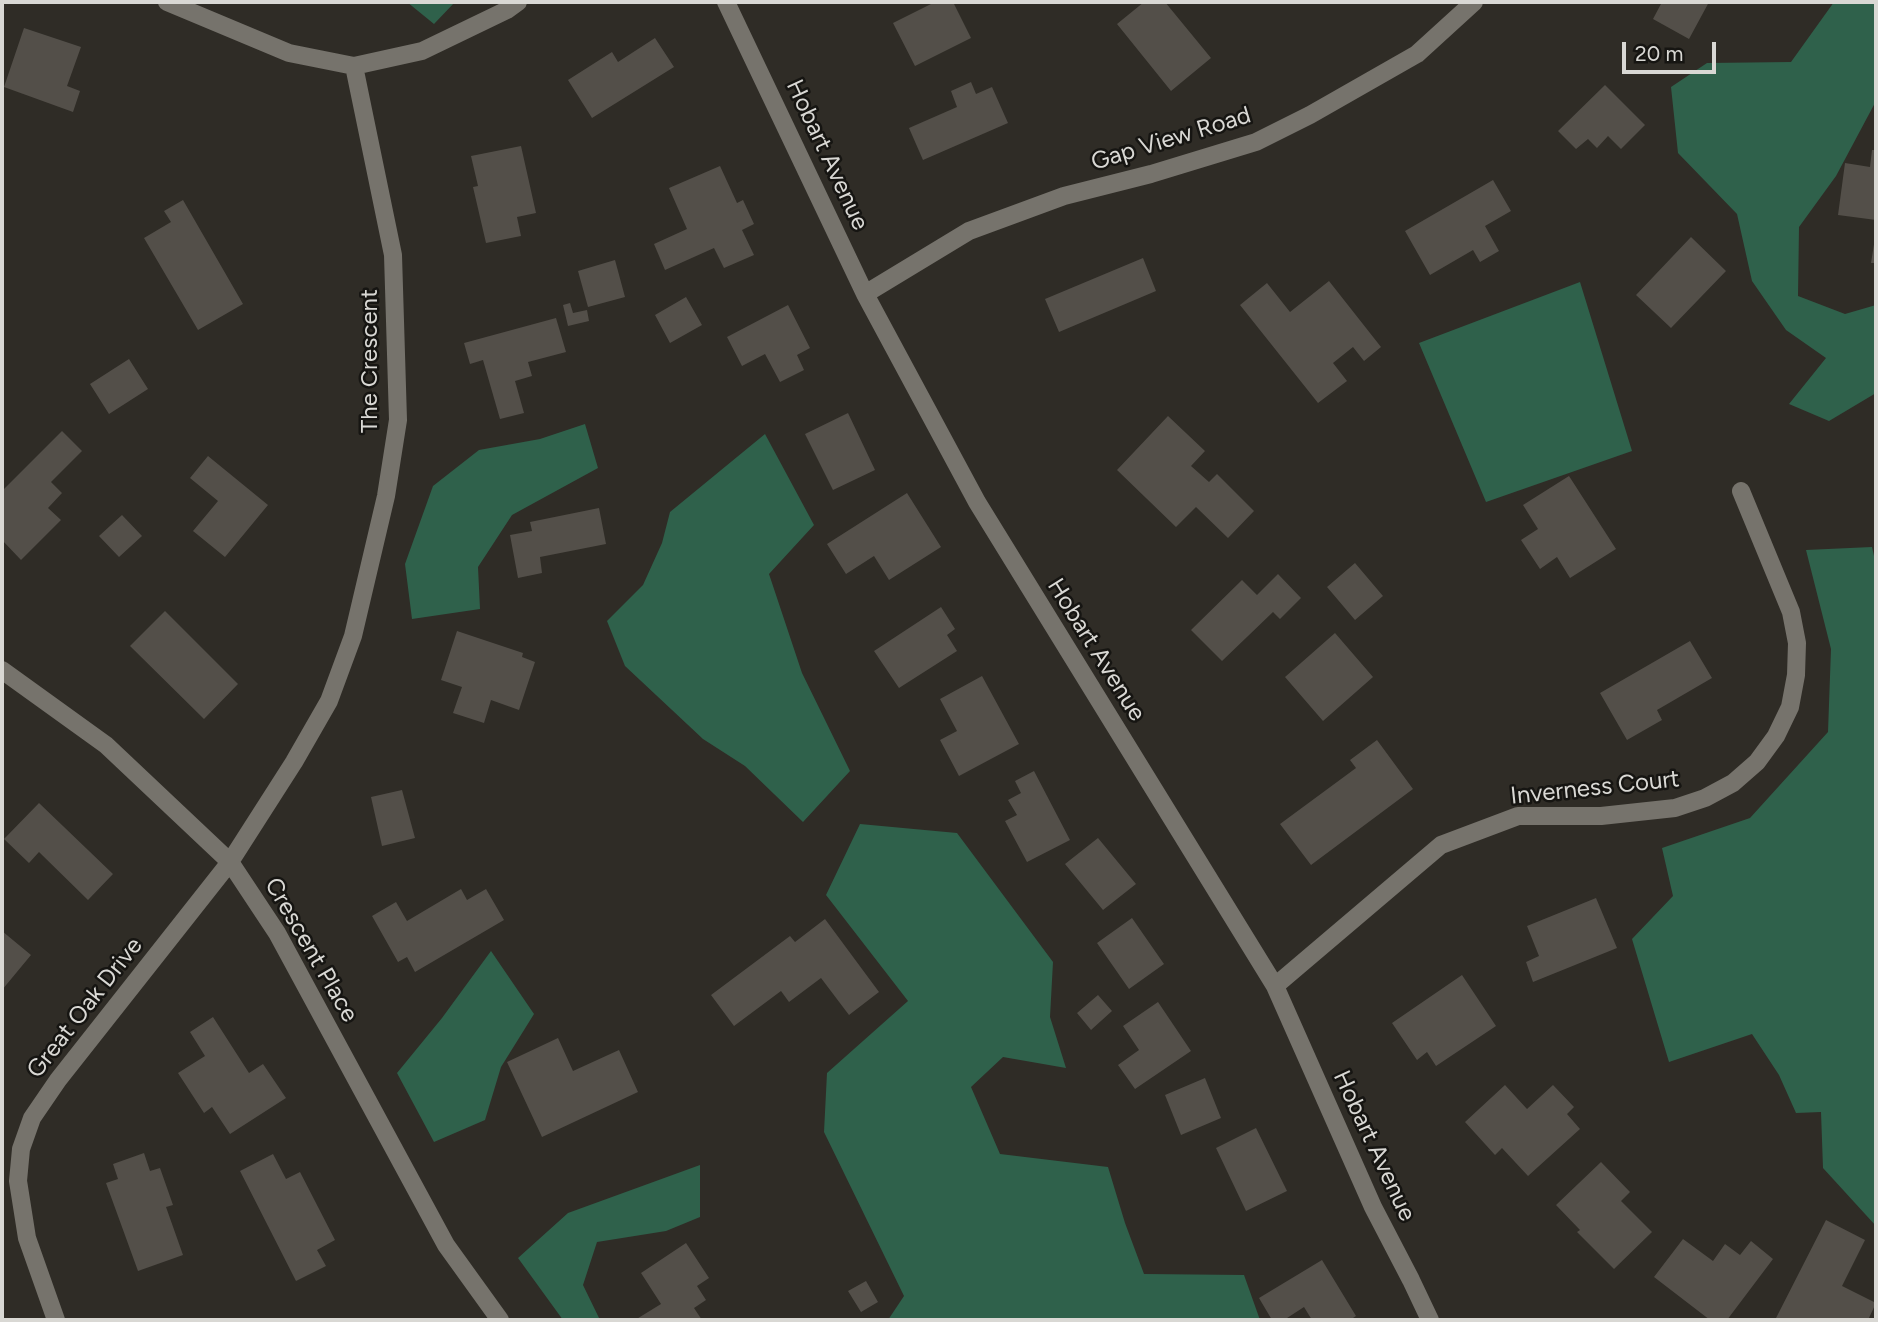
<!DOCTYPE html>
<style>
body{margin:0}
#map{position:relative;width:1878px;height:1322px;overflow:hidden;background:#2f2c26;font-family:Figtree,sans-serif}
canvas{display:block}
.frame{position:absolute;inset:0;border:4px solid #d9d8d4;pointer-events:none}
.scale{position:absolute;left:1622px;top:42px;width:94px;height:32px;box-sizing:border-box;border:4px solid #d9d8d4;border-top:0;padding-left:9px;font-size:21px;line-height:24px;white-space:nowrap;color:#d9d8d4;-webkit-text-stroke:5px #161512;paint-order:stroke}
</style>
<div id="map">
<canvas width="1878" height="1322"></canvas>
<div class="frame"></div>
<div class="scale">20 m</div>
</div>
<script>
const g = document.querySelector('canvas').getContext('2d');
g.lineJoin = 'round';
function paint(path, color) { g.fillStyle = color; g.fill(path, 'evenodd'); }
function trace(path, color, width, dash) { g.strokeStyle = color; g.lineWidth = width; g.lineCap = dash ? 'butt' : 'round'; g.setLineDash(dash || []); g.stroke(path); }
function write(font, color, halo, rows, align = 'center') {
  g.font = font + ' Figtree,sans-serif'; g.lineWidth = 5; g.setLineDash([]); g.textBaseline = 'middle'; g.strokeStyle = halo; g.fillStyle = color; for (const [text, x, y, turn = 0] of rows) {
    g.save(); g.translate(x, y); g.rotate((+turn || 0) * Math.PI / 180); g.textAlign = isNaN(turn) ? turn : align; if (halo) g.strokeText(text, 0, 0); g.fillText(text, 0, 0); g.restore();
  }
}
paint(new Path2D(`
 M407,2H455L434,24Z
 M1834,2H1876V101L1836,176L1799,227L1798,296L1845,314L1876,305V393L1829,421L1789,404L1826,358L1786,330L1752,281L1737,214L1678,153L1671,87L1707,63L1791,62Z
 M1580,282L1632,451L1486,502L1419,343Z
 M585,424L598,468L512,515L478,567L480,609L412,619L405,564L433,486L479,450L540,439Z
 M765,434L814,525L769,574L802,673L850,771L803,822L745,766L703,739L625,666L607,621L643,585L662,543L670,512Z
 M1872,547L1876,565V1226L1823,1168L1821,1112L1796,1113L1779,1075L1752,1034L1669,1062L1632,939L1673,896L1662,848L1750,818L1828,732L1831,649L1806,550Z
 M860,824L957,833L1053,962L1050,1017L1066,1068L1003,1057L971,1087L1000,1154L1108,1167L1125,1223L1144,1274L1244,1275L1260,1320H888L904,1296L824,1132L827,1073L908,1001L826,895Z
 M491,951L534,1014L501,1067L485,1120L434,1142L397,1073L442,1018Z
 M700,1165V1217L666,1231L597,1242L583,1285L600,1320H563L518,1258L568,1213Z`), '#2f614b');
paint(new Path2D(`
 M935,2H953L971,38L915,66L893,23Z
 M1144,2H1165L1211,58L1171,91L1117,24Z
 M1662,2H1709L1689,39L1653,19Z
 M24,28L81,47L67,86L80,91L73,112L4,87Z
 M655,38L674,67L592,118L568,80L612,52L618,62Z
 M971,82L976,94L992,87L1008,123L923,160L909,128L957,107L951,91Z
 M1605,85L1645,125L1621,149L1608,136L1597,148L1588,139L1576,149L1558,131Z
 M521,146L536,213L517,217L521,236L486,243L473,187L478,186L471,156Z
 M1872,150H1876V220L1838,215L1845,163L1870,167Z
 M720,166L737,203L743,200L754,224L742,230L754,255L724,268L714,248L665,270L654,244L687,229L669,188Z
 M1493,180L1511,211L1485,226L1499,251L1480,262L1473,250L1430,275L1405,231Z
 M183,200L243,304L198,330L144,238L171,222L164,211Z
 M1691,237L1726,271L1671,328L1636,295Z
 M1875,238H1876V263H1871Z
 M1143,258L1156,291L1059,332L1045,299Z
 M615,260L625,297L588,307L578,271Z
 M1329,281L1381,347L1364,361L1353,347L1333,363L1347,381L1318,403L1240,305L1267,283L1290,312Z
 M686,297L702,325L670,343L655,315Z
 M570,303L573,313L587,310L589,321L568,326L563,305Z
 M788,305L810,348L797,355L804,370L780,382L765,354L742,366L727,337Z
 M556,318L566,352L528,362L532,376L515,381L524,413L500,419L483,360L470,364L464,343Z
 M129,359L148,389L109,414L90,384Z
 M848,413L875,470L833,490L805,434Z
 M1168,416L1205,451L1191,466L1209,482L1217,474L1254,511L1228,538L1196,507L1176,527L1117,470Z
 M62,431L82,451L51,482L62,493L48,508L61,520L21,560L2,540V491Z
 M208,456L268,505L225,557L193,531L218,501L190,478Z
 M1569,476L1616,549L1570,578L1557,557L1540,569L1521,540L1538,529L1523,505Z
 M907,493L941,547L889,580L874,556L846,574L827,544Z
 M599,508L606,544L540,557L542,573L518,578L510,535L532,531L530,522Z
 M122,515L142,536L119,557L99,536Z
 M1355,563L1383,596L1355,620L1327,587Z
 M1278,574L1301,598L1280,619L1273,612L1222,661L1191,630L1242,580L1257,595Z
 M941,607L955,629L947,635L957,651L899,688L874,651Z
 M165,611L238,684L204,719L130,646Z
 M457,631L523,653L522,657L535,662L519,710L491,700L484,723L453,713L462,687L441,680Z
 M1335,633L1373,677L1323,721L1285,677Z
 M1690,641L1712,678L1657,710L1662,720L1627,740L1600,693Z
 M982,676L1019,744L959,776L940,740L957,731L940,699Z
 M1377,740L1413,789L1311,865L1280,824L1356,768L1350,760Z
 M1034,771L1070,840L1027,862L1005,821L1017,815L1008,800L1021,793L1015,781Z
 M402,790L415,838L382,846L371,797Z
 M39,803L113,874L88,900L39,852L29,863L4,839Z
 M1098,838L1136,884L1103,910L1065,864Z
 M461,889L467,900L486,889L504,920L415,972L407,957L398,962L372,916L396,902L407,921Z
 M1596,898L1617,948L1533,982L1526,962L1539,956L1527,926Z
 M1132,918L1164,964L1129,989L1097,943Z
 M825,919L879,992L849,1015L821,978L789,1002L781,991L734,1026L711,995L790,936L795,942Z
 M2,931L31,955L2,990Z
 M1462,975L1496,1026L1436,1066L1427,1052L1417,1060L1392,1023Z
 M1098,995L1112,1011L1091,1030L1077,1013Z
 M1158,1002L1191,1051L1135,1089L1118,1065L1139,1050L1123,1026Z
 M213,1017L249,1073L263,1064L286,1098L230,1134L212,1107L204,1113L178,1073L205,1056L190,1032Z
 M558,1038L573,1071L619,1050L638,1092L542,1137L507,1062Z
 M1205,1078L1221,1118L1181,1135L1165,1095Z
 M1505,1085L1527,1109L1553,1085L1574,1107L1567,1114L1580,1129L1528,1176L1502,1148L1495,1155L1465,1122Z
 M1256,1128L1287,1191L1246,1211L1216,1148Z
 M144,1153L150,1171L160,1168L173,1205L166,1207L183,1255L138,1271L106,1183L118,1179L113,1164Z
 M273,1154L286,1179L300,1172L335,1240L317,1250L326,1266L296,1281L240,1171Z
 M1601,1162L1630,1192L1621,1201L1652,1232L1614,1269L1577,1232L1580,1230L1556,1205Z
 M1826,1220L1865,1240L1842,1286L1876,1303L1868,1320H1775Z
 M1683,1239L1713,1261L1725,1244L1740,1255L1751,1241L1773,1259L1727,1320H1710L1654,1277Z
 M686,1243L709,1278L697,1286L706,1300L694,1308L702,1320H635L661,1304L641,1273Z
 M1322,1260L1356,1316L1350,1320H1312L1304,1307L1284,1320H1272L1259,1298Z
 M866,1281L878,1302L861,1312L848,1291Z`), '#534f49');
trace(new Path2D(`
 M167,2L289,53L354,66L422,51L507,10L518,2
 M726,2L865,294L977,502L1275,986L1373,1207L1411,1280L1430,1320
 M865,294L969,231L1064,196L1151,174L1256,142L1310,115L1417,54L1474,2
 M2,670L106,745L230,862L277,933L446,1245L500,1320
 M1275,986L1441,845L1518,816H1601L1675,808L1705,798L1733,783L1757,762L1776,736L1790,707L1796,675L1797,643L1791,612L1741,491
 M56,1320L27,1238L18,1181L21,1149L32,1118L58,1080L230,862L294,762L329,701L353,636L386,496L398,420L393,255L354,66`), '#76736c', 18);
write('24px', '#d9d8d4', '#161512', [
 ["Gap View Road",1171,139,-17],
 ["Hobart Avenue",827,155,65],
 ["The Crescent",370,361,-90],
 ["Hobart Avenue",1096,650,58],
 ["Inverness Court",1595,788,-6],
 ["Crescent Place",311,950,60],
 ["Great Oak Drive",85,1008,-52],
 ["Hobart Avenue",1374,1146,65]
]);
</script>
